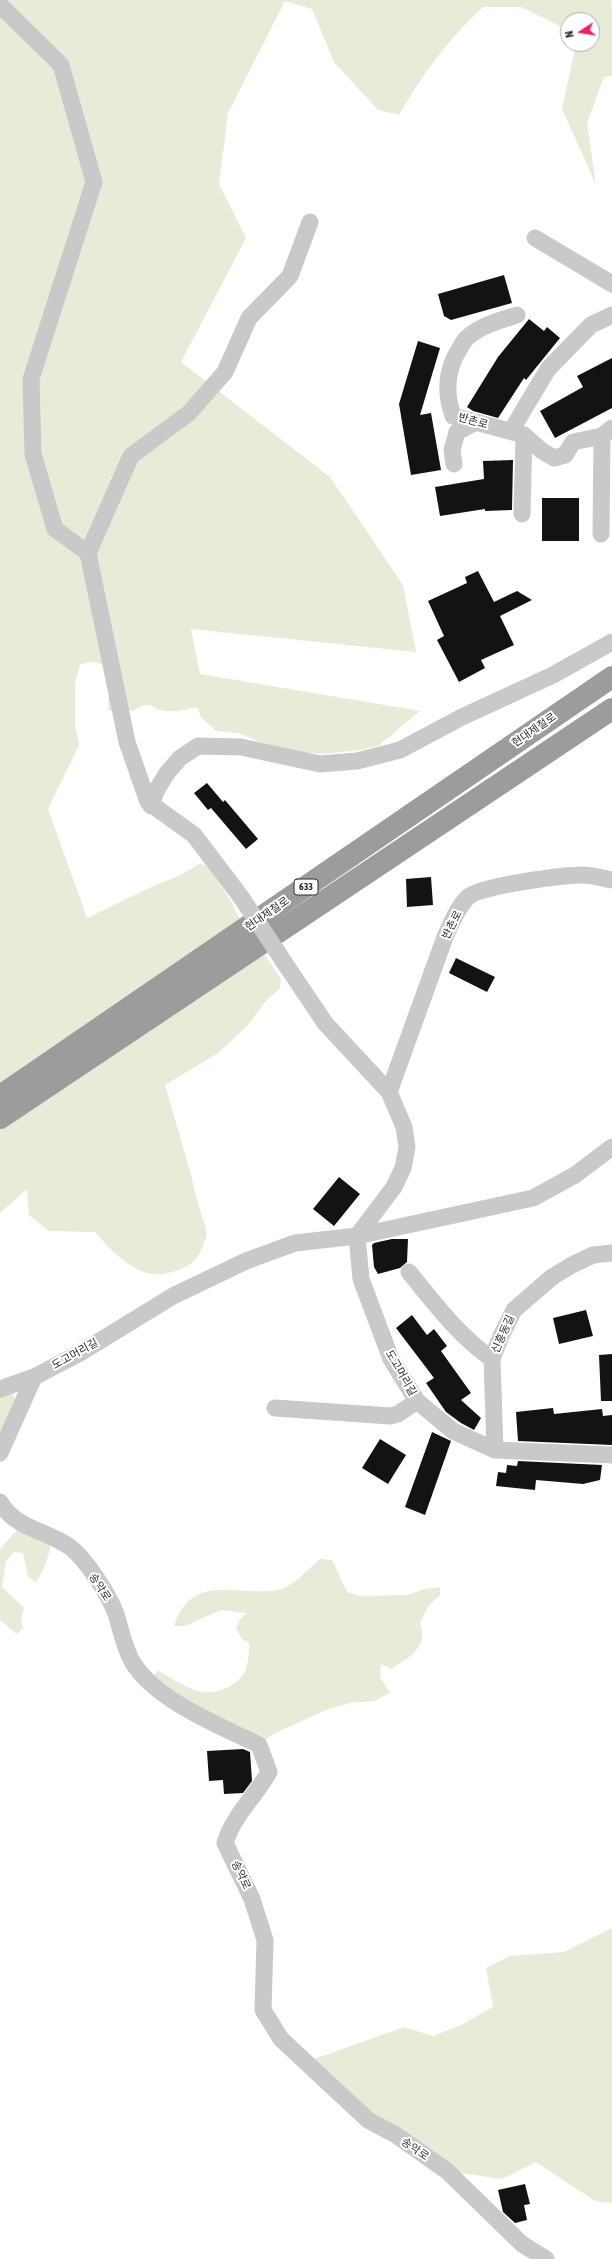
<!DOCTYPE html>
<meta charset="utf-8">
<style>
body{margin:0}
#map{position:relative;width:612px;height:2259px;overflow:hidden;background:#fff;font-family:"Asap Condensed",sans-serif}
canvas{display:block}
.north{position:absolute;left:560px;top:12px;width:40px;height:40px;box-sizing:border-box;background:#fff;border:1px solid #ababab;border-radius:50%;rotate:258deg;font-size:11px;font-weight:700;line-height:16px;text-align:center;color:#2c2c2c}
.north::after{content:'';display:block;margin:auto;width:14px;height:18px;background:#f31e64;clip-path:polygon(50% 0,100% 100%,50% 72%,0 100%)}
</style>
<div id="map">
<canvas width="612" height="2259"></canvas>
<div class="north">N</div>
</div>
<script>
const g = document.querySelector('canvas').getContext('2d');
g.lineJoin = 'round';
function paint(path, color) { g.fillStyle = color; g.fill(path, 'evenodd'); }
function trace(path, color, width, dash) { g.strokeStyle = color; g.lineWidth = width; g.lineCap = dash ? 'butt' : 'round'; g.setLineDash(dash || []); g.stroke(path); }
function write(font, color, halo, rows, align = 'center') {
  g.font = font + ' "Asap Condensed","Noto Sans KR",sans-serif'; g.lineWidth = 4; g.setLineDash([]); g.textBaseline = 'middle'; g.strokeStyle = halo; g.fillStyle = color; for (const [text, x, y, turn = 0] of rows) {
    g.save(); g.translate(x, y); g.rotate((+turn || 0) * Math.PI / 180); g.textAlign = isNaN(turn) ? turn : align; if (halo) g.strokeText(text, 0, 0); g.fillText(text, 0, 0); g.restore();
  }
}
paint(new Path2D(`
 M0,0H611L612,4V75L604,77L587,123L596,185L562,109L576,44H592V20H568V30L521,7H483C447,40 424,73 399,115L378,110L334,62L312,9L285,1L228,113L219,184L246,238L181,362L330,477L403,585L416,652L191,629L200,674L420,711L378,746L360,750L324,754L281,751L238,733L216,731L201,717L197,707C181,711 163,715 150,705H143L133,711L122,709L109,711L108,700L111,689L106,665L94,662L80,664L75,684V725L79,745L48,809L87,918L149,888L183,874L199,864L207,865L231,901L237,914L281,979L280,988L265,1002L248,1025L218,1053L165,1085C177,1126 189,1166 199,1207C201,1215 208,1229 206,1236C200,1260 190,1268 168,1273C138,1281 113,1252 95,1232L49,1231L29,1215L27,1189L0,1213Z
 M9,1393L13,1394L15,1401L0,1445V1394Z
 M18,1529L50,1544C51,1552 42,1575 36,1582L28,1577L23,1553L14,1552L6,1561L2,1587L24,1608L21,1619L23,1628L17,1634L0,1620V1549Z
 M320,1559L332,1560L347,1592L360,1596L408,1595L424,1589L440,1587V1595L428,1606L420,1623C429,1647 409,1658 391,1669L381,1664L380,1677L390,1693L374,1701L349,1703L326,1710L273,1734L259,1745L201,1715L154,1676L158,1670C170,1678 183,1686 197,1691C213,1696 238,1687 245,1671C249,1662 249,1653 249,1643L242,1639L236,1629L240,1619L247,1613L221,1610L185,1626H174C192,1571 238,1597 277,1590C293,1587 308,1569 320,1559Z
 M612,1928V2203L595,2201L536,2162L502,2179L447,2171L306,2062L404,2027L433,2036L461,2025L493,2007L486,1968L510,1956L564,1952Z`), '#e7ecd8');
paint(new Path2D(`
 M504,275L512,303L451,320L444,316L438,294Z
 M529,319L544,331L547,327L560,338L526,380L524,378L498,418L473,411L467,407L498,357Z
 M418,341L440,348L420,415L431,413L441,470L411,475L399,404Z
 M612,358V408L555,438L540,411L583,387L577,376Z
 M513,460L512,510L485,511V509L440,516L435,487L484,479L483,461Z
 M542,498H579V541H542Z
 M478,571L494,602L517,591L532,600L500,616L514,645L481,660L485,668L459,682L437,640L444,636L428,601L467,583L465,577Z
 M207,783L223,802L225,800L258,839L246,849L211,808L208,810L194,793Z
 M431,877L433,905L407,907L406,879Z
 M456,958L495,977L487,992L449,973Z
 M339,1177L360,1194L334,1226L313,1209Z
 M392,1239H408L407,1262L400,1268L378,1274L374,1267L372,1245L374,1243Z
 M586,1310L593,1336L559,1344L553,1318Z
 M412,1315L427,1335L434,1329L447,1346L441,1351L471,1393L461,1400L481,1418L474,1430L461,1423L446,1412L426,1383L434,1378L396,1328Z
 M612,1354V1401H601L599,1355Z
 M553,1408L554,1414L602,1409L603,1416L612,1415V1445L518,1441L516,1412Z
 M432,1432L451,1441L425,1515L405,1507Z
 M380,1439L406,1455L388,1484L362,1468Z
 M518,1461L602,1465L600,1480L583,1484L536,1480L535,1490L496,1486L498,1472L506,1473L507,1465L517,1466Z
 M243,1749L250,1752L252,1781L243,1793L224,1794L223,1780L209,1781L207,1751Z
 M525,2184L530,2204L524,2205L527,2220L515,2223L503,2212L498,2190Z`), '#131313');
trace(new Path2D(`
 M0,5L61,65L94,182L31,379L33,454L55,529L88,553L127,742L148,802L194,835L241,897
 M535,238L612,284
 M517,315C501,320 482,325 469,336C465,339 462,344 460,348C446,369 445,393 453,416L524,435L542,451L554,458L565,455L573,442L602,436L612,428
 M511,431L548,369L591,325L612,315
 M454,464L452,450L457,432L474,423
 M522,514L524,435
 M601,534L602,436
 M88,553L131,456L189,413L225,372L249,318L290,276L310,222
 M151,806L156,791L167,773L180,758L198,746L241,747L320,764L357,761L400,750L462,717L553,675L612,642
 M288,968L325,1023L389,1092L404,1127L407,1147L403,1168L394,1187L357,1236L361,1279L391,1359L417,1401L453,1431L495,1450L612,1455
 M389,1092L445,937C451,924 457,908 468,897C480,886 563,875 582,875C592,875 602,878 612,880
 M409,1272C435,1304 459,1336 492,1359
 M0,1389L34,1377L80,1353L173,1296L246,1261L295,1243L357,1236L533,1198L575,1175L612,1147
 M275,1408L390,1416L398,1414L417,1401
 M495,1450L492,1359L501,1336L514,1310L552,1277L572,1265L593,1255L612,1253
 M0,1453L34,1377
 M0,1502C15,1529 46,1530 70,1547C86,1559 109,1595 116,1614C121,1630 124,1648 133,1663C157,1701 219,1725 259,1745L269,1772C255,1797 233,1816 225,1843L252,1899L265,1940L263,2010L281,2039L368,2120L396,2135L447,2171L522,2244L546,2259`), '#c9c9c9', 17);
trace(new Path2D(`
 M0,1096L612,677
 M0,1118L612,709`), '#9c9c9c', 22);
trace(new Path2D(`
 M241,897L288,968`), '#c9c9c9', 17);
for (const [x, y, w] of [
 [306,887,24]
]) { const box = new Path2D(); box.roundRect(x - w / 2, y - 8, w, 16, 3); g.fillStyle = '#fff'; g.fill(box); trace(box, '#2c2c2c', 1); }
write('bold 10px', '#2c2c2c', null, [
 ["633",306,887]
]);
write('11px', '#2c2c2c', '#fff', [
 ["반촌로",473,421,16],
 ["현대제철로",534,730,-35],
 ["현대제철로",267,914,-35],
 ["반촌로",452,925,-63],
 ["신흥동길",503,1334,-66],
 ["도고머리길",75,1354,-29],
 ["도고머리길",401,1373,60],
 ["송악로",100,1587,57],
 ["송악로",241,1875,65],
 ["송악로",415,2149,35]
]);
</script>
